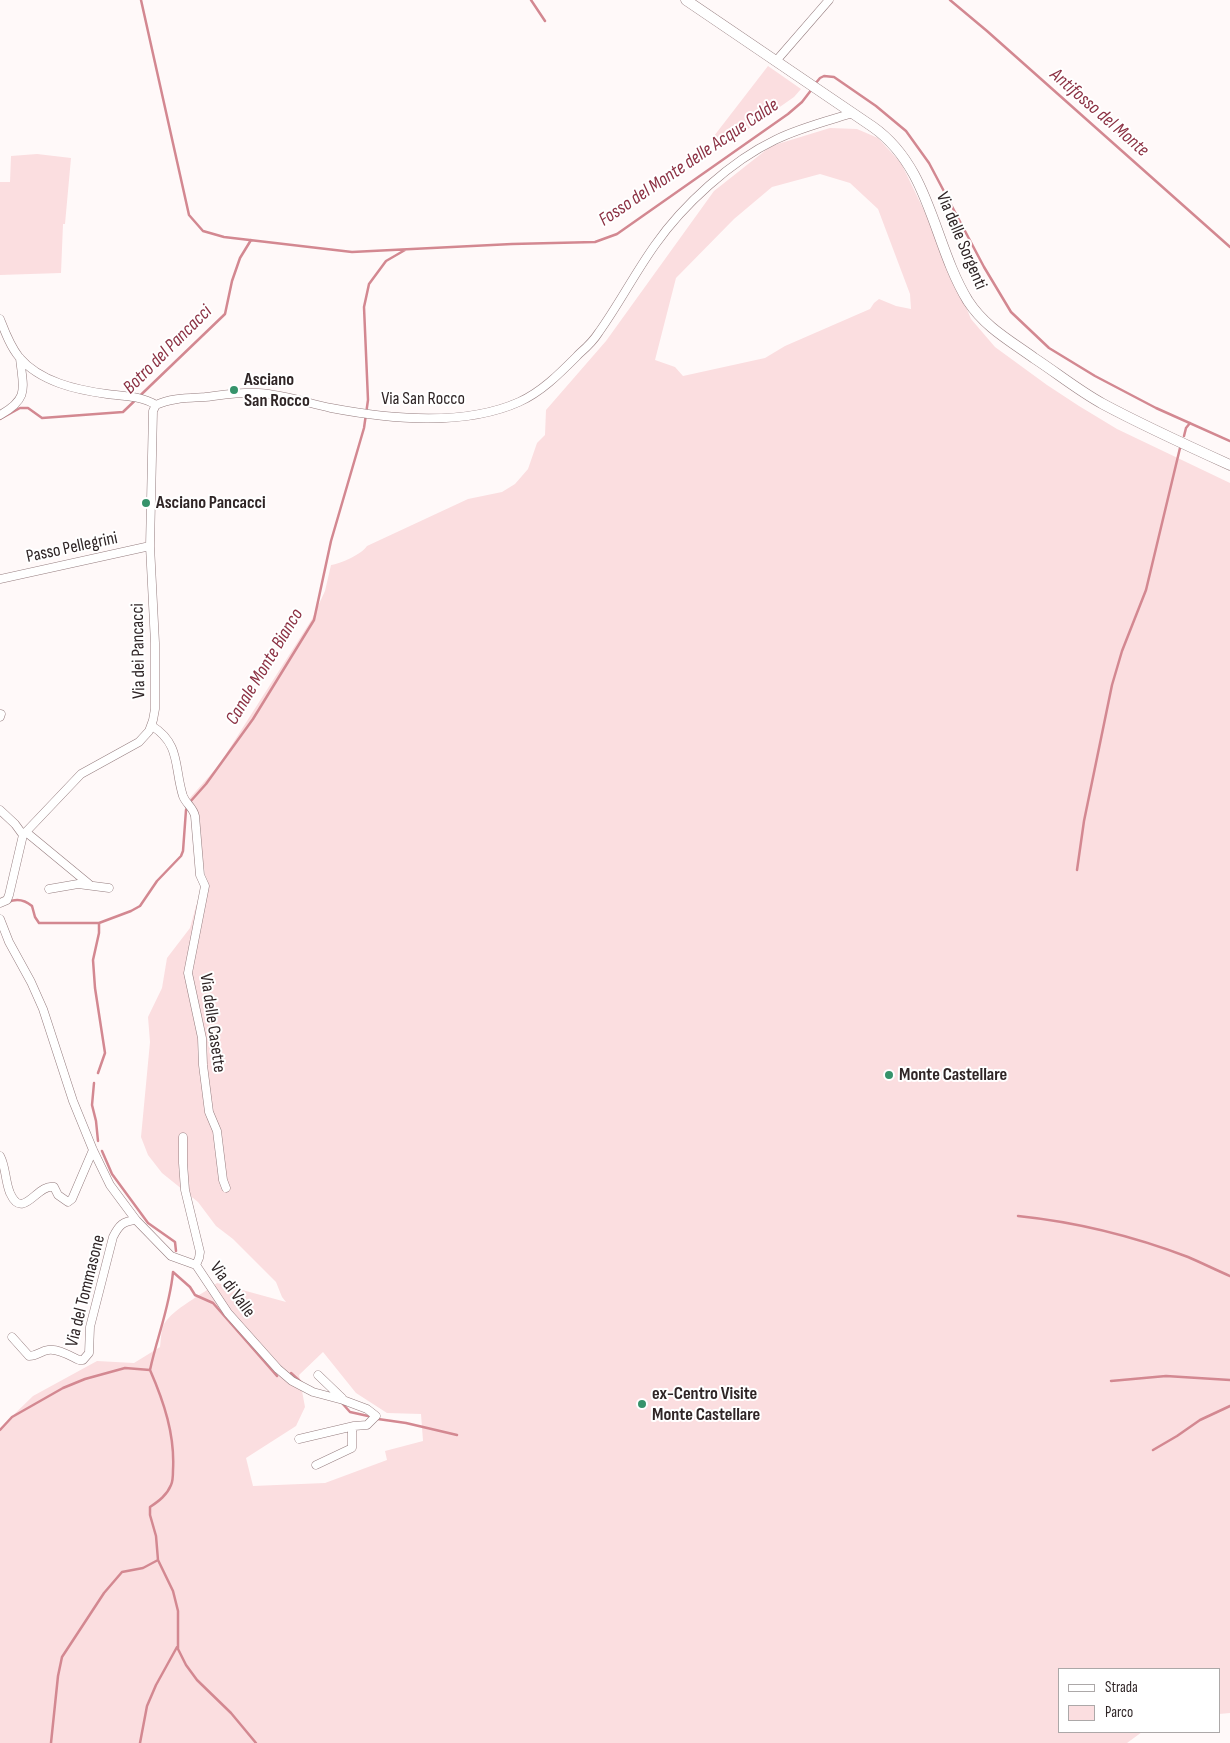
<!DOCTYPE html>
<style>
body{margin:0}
#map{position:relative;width:1230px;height:1743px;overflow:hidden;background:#fff9f9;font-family:"Sofia Sans Condensed",sans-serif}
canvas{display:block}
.legend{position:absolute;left:1058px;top:1668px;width:162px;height:65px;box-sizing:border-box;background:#fff;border:1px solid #aca8a8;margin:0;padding:6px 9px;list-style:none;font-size:15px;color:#2f2526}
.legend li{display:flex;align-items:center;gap:10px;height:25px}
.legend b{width:25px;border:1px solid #aca8a8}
</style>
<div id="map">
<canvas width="1230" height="1743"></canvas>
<ul class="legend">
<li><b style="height:6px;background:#fff"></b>Strada</li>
<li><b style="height:14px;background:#fbdee0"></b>Parco</li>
</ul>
</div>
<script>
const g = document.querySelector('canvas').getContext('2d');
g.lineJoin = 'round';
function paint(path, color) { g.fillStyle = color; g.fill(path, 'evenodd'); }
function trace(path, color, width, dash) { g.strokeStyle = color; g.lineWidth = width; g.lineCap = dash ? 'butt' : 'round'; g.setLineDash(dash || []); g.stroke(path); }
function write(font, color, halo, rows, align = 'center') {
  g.font = font + ' "Sofia Sans Condensed",sans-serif'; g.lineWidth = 4; g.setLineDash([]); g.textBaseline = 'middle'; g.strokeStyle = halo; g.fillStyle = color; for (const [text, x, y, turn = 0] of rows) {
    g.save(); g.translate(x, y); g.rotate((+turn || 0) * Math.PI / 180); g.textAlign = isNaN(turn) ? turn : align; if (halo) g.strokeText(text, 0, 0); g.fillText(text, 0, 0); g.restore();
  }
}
paint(new Path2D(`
 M768,66L801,89L794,97L727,144L714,136Z
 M830,128L857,129L878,138L901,163L935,233L971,319L995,347L1047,385L1079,406L1117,429L1230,483V1713L1219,1714V1669H1059V1732H1142L1127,1743H0V1428L33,1396L97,1361L134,1363L160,1347C161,1340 161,1329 164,1324C173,1309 203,1294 217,1283L286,1302L282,1297L276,1282L233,1239L216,1226L198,1202L162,1173L148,1155L141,1137L150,1042L148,1017L162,988L167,958L190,928L196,906L208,882L205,875L195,806L189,799L219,765L312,619L325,591L331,565C340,564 362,554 367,546L468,499L502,492L515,484L528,469L537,443L545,435L546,410L606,341L714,191L771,146ZM820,174L850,183L878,209L910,294L911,309L896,306L879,299L874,303L870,309L785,346L765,358L683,376L675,367L655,360L676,278L734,219L772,187ZM323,1352L356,1393L387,1413L421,1414L423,1441L385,1451L387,1460L325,1483L253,1486L246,1458L296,1426L305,1407L299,1375Z
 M37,154L71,158L65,224H63L61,273L0,275V182H10L11,156Z`), '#fbdee0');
trace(new Path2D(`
 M141,0L189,215L203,231L224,237L352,252L512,244L595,242L617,234L788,114L802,102L812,89
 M531,0L545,21
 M950,0L987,31L1230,247
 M815,84L820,78L824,76L834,77L876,106L906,131L929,163L984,267L1011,312L1049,348L1095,376L1156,408L1230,441
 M0,419L20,408H28L42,418L123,412L225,314L232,281L240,258L251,240
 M1184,436L1186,428L1190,423
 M1077,870L1084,821L1112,685L1122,651L1146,590L1180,448
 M8,902C17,898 25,900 32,906L35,917L39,923H99L131,911L140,906L157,881L181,856L183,851L186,810L190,802L206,784L253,719L314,620L331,541L364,428L368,400L364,307L369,284L386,261L405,250
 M98,1073L105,1053L95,988L93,960L99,933V923
 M94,1083L92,1105L96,1121L98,1141
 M102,1151L112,1174L148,1223L175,1242L176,1251
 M1018,1216C1076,1222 1133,1236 1188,1257C1202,1263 1216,1270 1230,1276
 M173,1272L190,1287L195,1295L213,1303L277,1376
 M150,1370C164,1402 175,1435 173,1470C173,1475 173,1481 171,1485C167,1495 159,1501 150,1507V1515L156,1536L158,1560L173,1591L178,1611V1649L186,1665L197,1680L231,1713L256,1743
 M150,1370C157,1337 170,1306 173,1272
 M291,1373L302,1383
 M1111,1381L1166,1376L1230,1380
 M342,1403L350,1412L368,1416
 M378,1419L406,1423L457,1435
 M0,1430L12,1417L63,1388L85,1379L125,1368L150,1370
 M1153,1450L1177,1436L1200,1420L1230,1406
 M51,1743L58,1676L62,1657L104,1593L122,1572L143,1568L158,1560
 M140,1743L147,1706L156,1685L177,1647`), '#d38891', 2.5);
const street = new Path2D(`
 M776,61L829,0
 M0,319C5,332 10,346 19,357C40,382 77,390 107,394C124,396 141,396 156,405
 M156,405C170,398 189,398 205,397C222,395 241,392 258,393C283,394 307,403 331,408C389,419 463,427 519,402C543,391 561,372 580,353C587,347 594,340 599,332C619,304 635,273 655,245C683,205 731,161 775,140C799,128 827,121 853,113
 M0,415C30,398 23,388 20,358
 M0,579L150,546
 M0,717L1,714
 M152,726C181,744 174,768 183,796C186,804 193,807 195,816L200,875L205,886L188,973L202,1038L203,1065L209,1112L217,1131L223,1180L226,1188
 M0,810L15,824L23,835
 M26,832L89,884
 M49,889L78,884L109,888
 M0,903L7,900L9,895L23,835L81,774L139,742L149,731L153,720L155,709V643L150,546L153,411L156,405
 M0,919L9,942L31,982L43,1009L73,1101L93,1150L110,1185L136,1220L171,1256L196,1265L228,1313L278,1369L292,1381L313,1392L343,1400L367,1409L376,1416L367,1425L354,1426L352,1431V1448L316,1465
 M183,1137V1163L185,1190L200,1252L199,1258L196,1265
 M0,1156C6,1167 5,1181 10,1193C23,1222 37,1183 54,1187L58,1195L68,1202L72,1199L93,1150
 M12,1337L29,1356C37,1356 41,1351 48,1350C58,1348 70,1356 79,1360H83L89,1353L90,1327L113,1237C119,1225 123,1221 136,1220
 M318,1375L342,1398
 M299,1439L354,1426`);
const secondary = new Path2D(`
 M686,0L873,127C931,168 933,244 968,301C985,327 1009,340 1034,358C1057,373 1079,391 1103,404C1144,426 1188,446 1230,465`);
trace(street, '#957d7f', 9);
trace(secondary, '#957d7f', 11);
trace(street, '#fff', 8);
trace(secondary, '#fff', 10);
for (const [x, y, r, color] of [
 [234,390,5,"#36936b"],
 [146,503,5,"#36936b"],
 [889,1075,5,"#36936b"],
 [642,1404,5,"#36936b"]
]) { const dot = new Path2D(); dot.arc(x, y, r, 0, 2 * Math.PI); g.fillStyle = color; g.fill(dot); trace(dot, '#fff', 2); }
write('18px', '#2f2526', '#fff', [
 ["Via delle Sorgenti",961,241,67],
 ["Via San Rocco",423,399],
 ["Passo Pellegrini",72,548,-12],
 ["Via dei Pancacci",139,651,-91],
 ["Via delle Casette",212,1023,82],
 ["Via di Valle",232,1290,54],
 ["Via del Tommasone",86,1291,-76]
]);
write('bold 18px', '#2f2526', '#fff', [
 ["Asciano",244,380],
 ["San Rocco",244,401],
 ["Asciano Pancacci",156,503],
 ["Monte Castellare",899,1075],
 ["ex-Centro Visite",652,1394],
 ["Monte Castellare",652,1415]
], 'left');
write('italic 19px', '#8c3244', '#fff', [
 ["Antifosso del Monte",1099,113,41],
 ["Fosso del Monte delle Acque Calde",689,163,-34],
 ["Botro del Pancacci",168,350,-45],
 ["Canale Monte Bianco",265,667,-59]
]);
</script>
